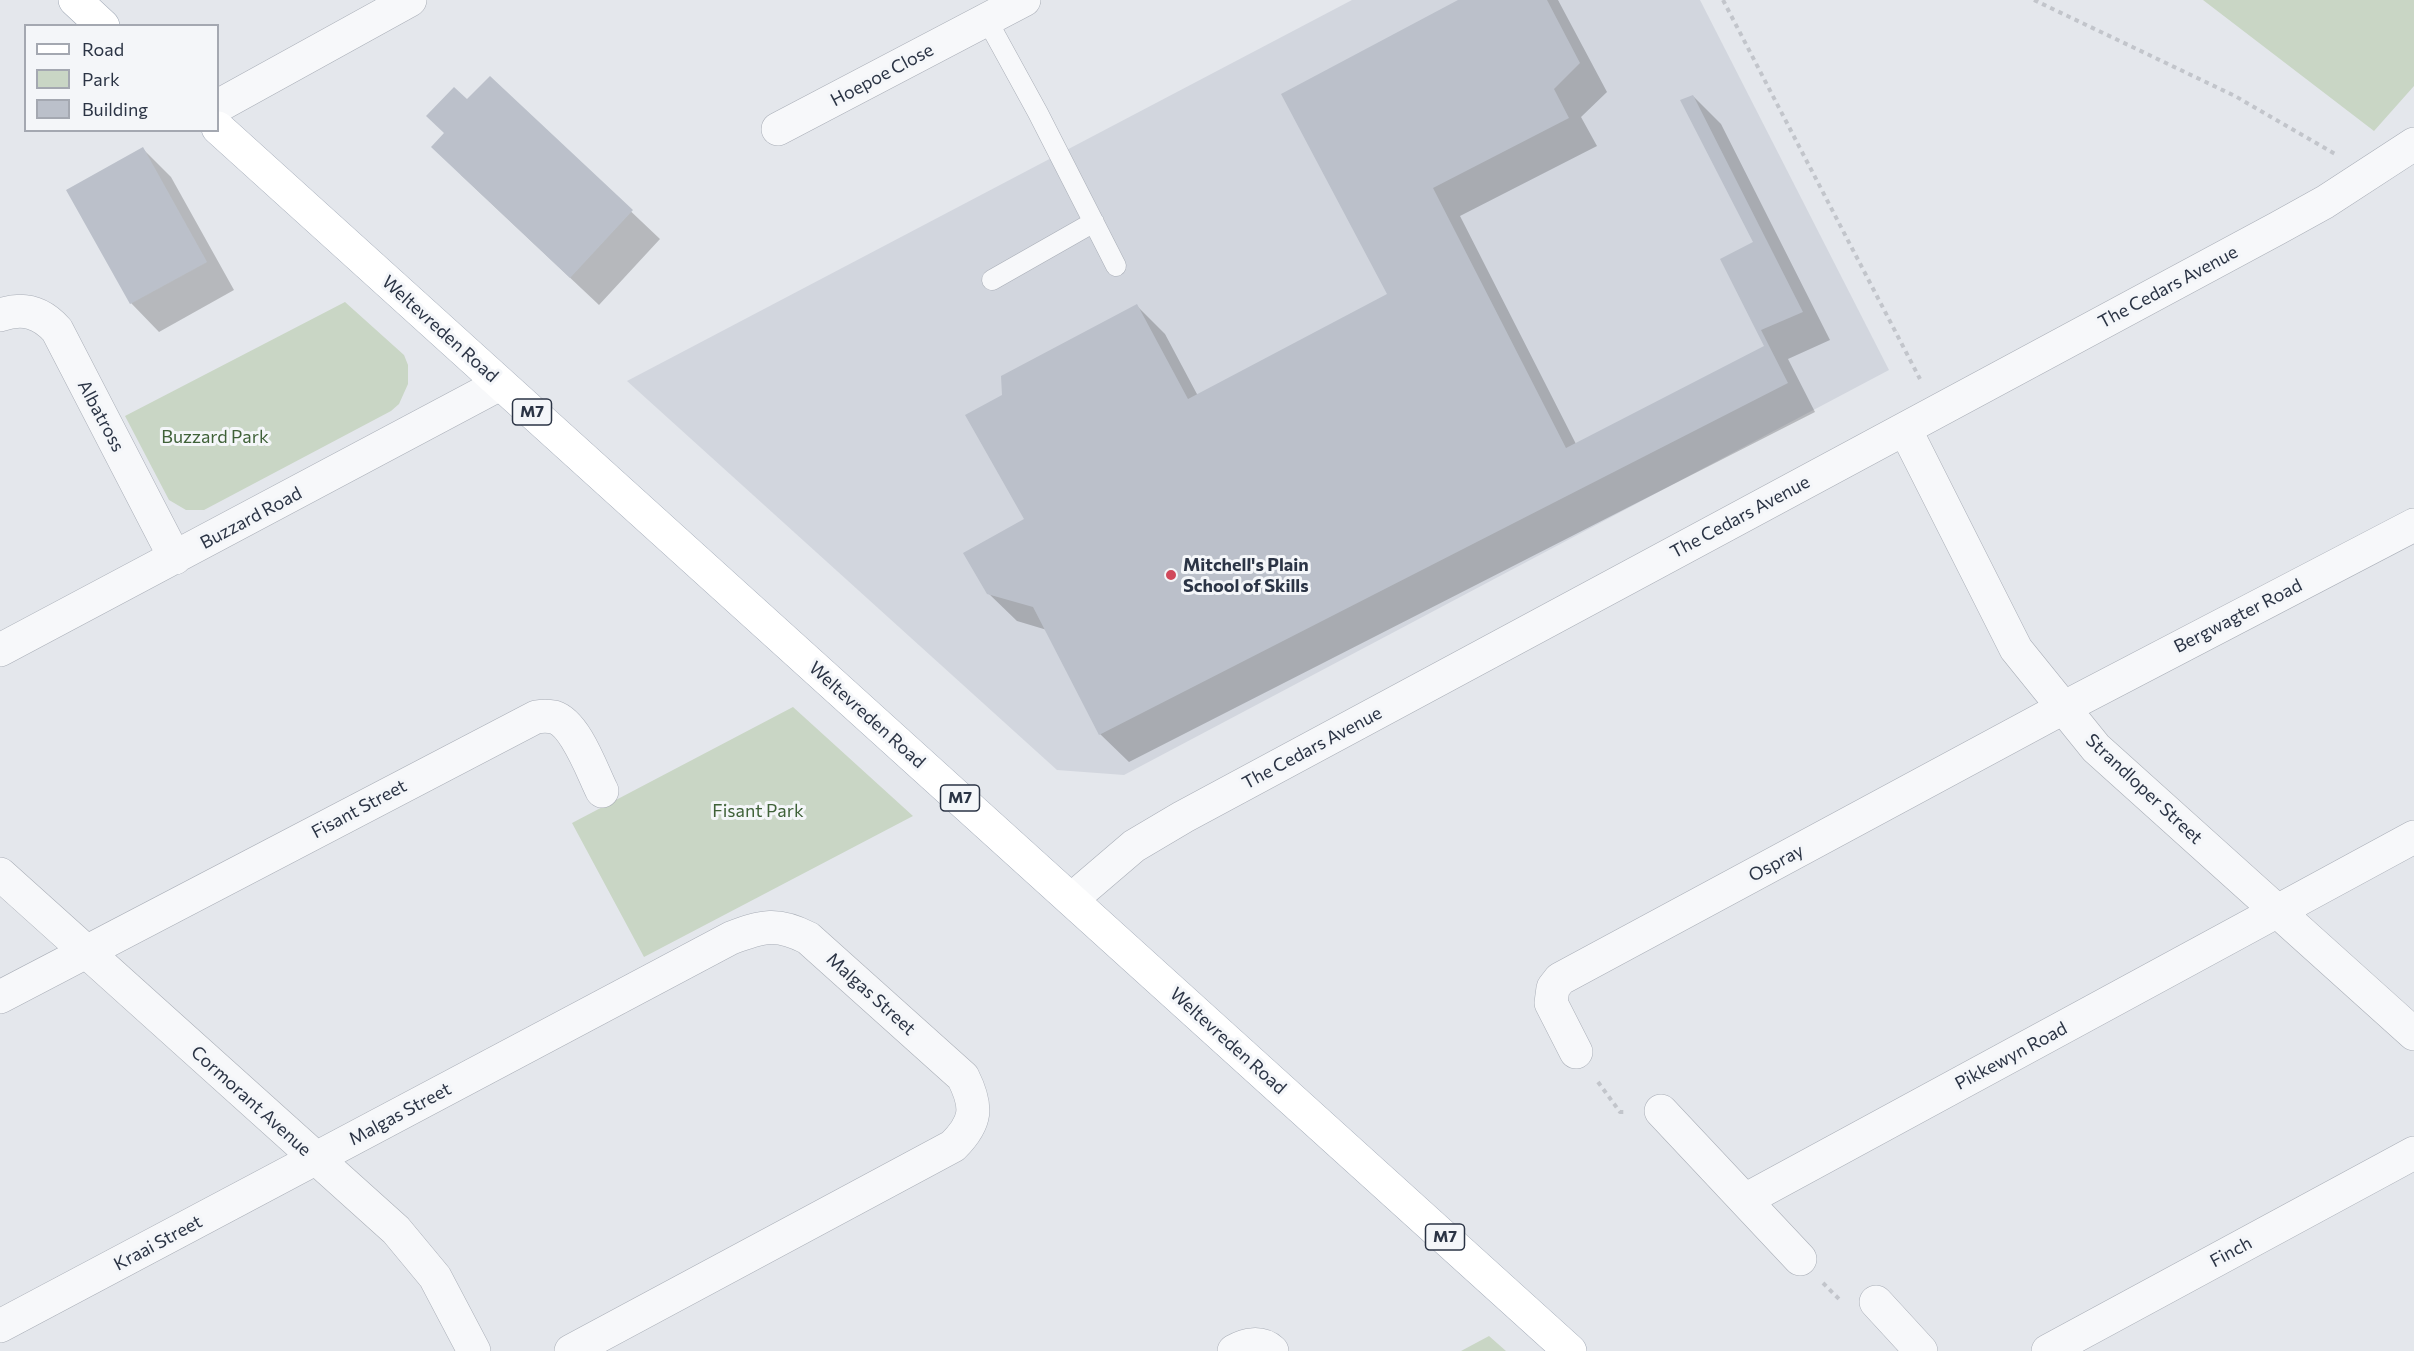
<!DOCTYPE html>
<style>
body{margin:0}
#map{position:relative;width:2414px;height:1351px;overflow:hidden;background:#e4e7ec;font-family:Commissioner,sans-serif}
canvas{display:block}
.legend{position:absolute;left:24px;top:24px;width:195px;height:108px;box-sizing:border-box;background:#f4f6f9;border:2px solid #a4a8b1;margin:0;padding:8px 10px;list-style:none;font-size:18px;color:#2b3445}
.legend li{display:flex;align-items:center;gap:12px;height:30px}
.legend b{width:30px;border:2px solid #a4a8b1}
</style>
<div id="map">
<canvas width="2414" height="1351"></canvas>
<ul class="legend">
<li><b style="height:8px;background:#fff"></b>Road</li>
<li><b style="height:16px;background:#c9d6c5"></b>Park</li>
<li><b style="height:16px;background:#bbc0ca"></b>Building</li>
</ul>
</div>
<script>
const g = document.querySelector('canvas').getContext('2d');
g.lineJoin = 'round';
function paint(path, color) { g.fillStyle = color; g.fill(path, 'evenodd'); }
function trace(path, color, width, dash) { g.strokeStyle = color; g.lineWidth = width; g.lineCap = dash ? 'butt' : 'round'; g.setLineDash(dash || []); g.stroke(path); }
function write(font, color, halo, rows, align = 'center') {
  g.font = font + ' Commissioner,sans-serif'; g.lineWidth = 6; g.setLineDash([]); g.textBaseline = 'middle'; g.strokeStyle = halo; g.fillStyle = color; for (const [text, x, y, turn = 0] of rows) {
    g.save(); g.translate(x, y); g.rotate((+turn || 0) * Math.PI / 180); g.textAlign = isNaN(turn) ? turn : align; if (halo) g.strokeText(text, 0, 0); g.fillText(text, 0, 0); g.restore();
  }
}
paint(new Path2D(`
 M1352,0H1700L1889,370L1124,775L1057,770L627,381Z`), '#d2d6de');
paint(new Path2D(`
 M2203,0H2414V86L2374,131Z
 M345,302L404,355L408,365V384L399,404L391,411L204,510H186L169,500L125,416Z
 M793,707L913,816L644,957L572,823Z
 M1489,1336L1506,1351H1461Z`), '#c9d6c5');
paint(new Path2D(`
 M1461,0H1558L1607,92L1581,117L1597,146L1460,216L1576,444L1766,347L1722,260L1756,243L1693,96L1721,124L1830,340L1788,359L1815,412L1129,762L1100,734L1047,630L1017,621L988,593L1137,306L1165,334L1198,396L1389,294Z
 M490,78L660,239L599,305L461,175L445,134L467,101Z
 M143,149L171,177L234,290L159,332L131,303Z`), '#0003');
paint(new Path2D(`
 M1458,0H1547L1580,63L1554,89L1569,118L1433,188L1566,448L1764,346L1720,259L1753,242L1680,100L1693,95L1803,312L1761,330L1788,383L1099,735L1033,607L987,594L963,553L1024,519L965,415L1002,395L1001,376L1137,304L1188,399L1387,294L1281,94Z
 M490,76L633,210L570,278L431,147L444,133L426,116L454,87L467,99Z
 M143,147L207,262L130,304L66,190Z`), '#bbc0ca');
const service = new Path2D(`
 M987,20L1038,113L1116,266
 M992,280L1094,222`);
const minor = new Path2D(`
 M218,106L410,0
 M778,129L1024,0
 M0,315C23,307 41,312 57,330L175,558
 M1905,429L2016,649L2096,748L2414,1034
 M0,650L500,384
 M0,874L396,1230L435,1277L474,1351
 M1072,899L1134,846L1183,817L2278,228L2325,202L2414,144
 M0,997L536,717C542,716 548,716 554,717C576,724 592,771 602,791
 M1576,1052L1551,1003L1553,988L1560,979L2063,708L2414,525
 M1661,1111L1800,1259
 M1745,1200L2414,837
 M1876,1302L1921,1351
 M0,1326L731,938C763,926 777,922 808,938L963,1077C978,1107 977,1122 953,1146L571,1351
 M1234,1351C1246,1344 1261,1341 1272,1351
 M2048,1351L2414,1153`);
const primary = new Path2D(`
 M75,0L103,26
 M218,128L1570,1351`);
trace(service, '#a9aeb7', 21);
trace(minor, '#a9aeb7', 34);
trace(primary, '#a3abb8', 34);
trace(new Path2D(`
 M1723,0L1920,379
 M2034,0L2235,96L2335,154
 M1598,1082L1620,1112H1625
 M1823,1283L1839,1299`), '#c2c5cb', 4, [4.5, 4.5]);
trace(service, '#f7f8fa', 20);
trace(minor, '#f7f8fa', 33);
trace(primary, '#fff', 33);
for (const [x, y, r, color] of [
 [1171,575,6,"#d1495b"]
]) { const dot = new Path2D(); dot.arc(x, y, r, 0, 2 * Math.PI); g.fillStyle = color; g.fill(dot); trace(dot, '#f4f6f9', 2); }
for (const [x, y, w] of [
 [532,412,39],
 [960,798,39],
 [1445,1237,39]
]) { const box = new Path2D(); box.roundRect(x - w / 2, y - 13, w, 26, 4.5); g.fillStyle = '#f4f6f9'; g.fill(box); trace(box, '#2b3445', 1.5); }
write('bold 16px', '#2b3445', null, [
 ["M7",532,412],
 ["M7",960,798],
 ["M7",1445,1237]
]);
write('18px', '#2b3445', '#f4f6f9', [
 ["Hoepoe Close",882,75,-28],
 ["The Cedars Avenue",2168,287,-28],
 ["Weltevreden Road",440,329,42],
 ["Albatross",101,416,62],
 ["The Cedars Avenue",1740,517,-28],
 ["Buzzard Road",251,518,-28],
 ["Bergwagter Road",2238,616,-27],
 ["Weltevreden Road",867,715,42],
 ["The Cedars Avenue",1312,748,-28],
 ["Strandloper Street",2144,789,43],
 ["Fisant Street",359,809,-28],
 ["Ospray",1776,863,-28],
 ["Malgas Street",871,994,42],
 ["Weltevreden Road",1228,1041,42],
 ["Pikkewyn Road",2011,1056,-28],
 ["Cormorant Avenue",251,1101,42],
 ["Malgas Street",400,1114,-28],
 ["Kraai Street",158,1243,-28],
 ["Finch",2231,1252,-28]
]);
write('18px', '#3f6138', '#f4f6f9', [
 ["Buzzard Park",215,437],
 ["Fisant Park",758,811]
]);
write('bold 18px', '#2b3445', '#f4f6f9', [
 ["Mitchell's Plain",1183,565],
 ["School of Skills",1183,586]
], 'left');
</script>
